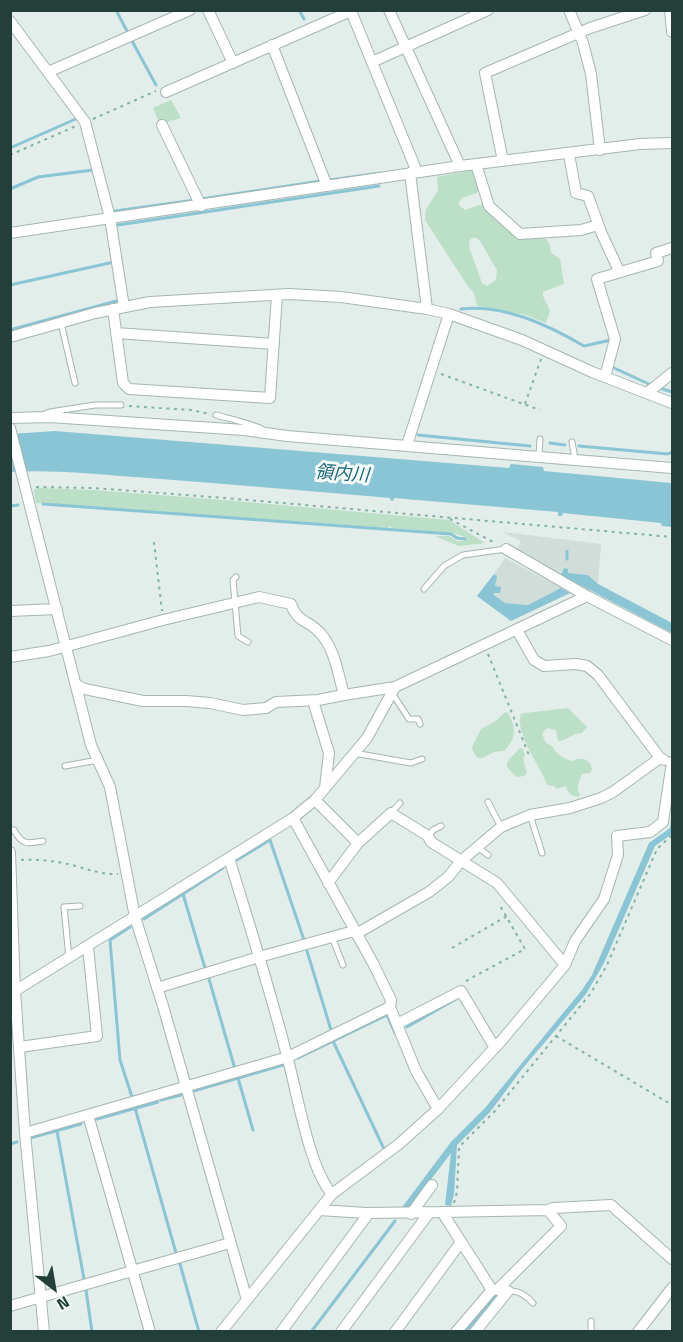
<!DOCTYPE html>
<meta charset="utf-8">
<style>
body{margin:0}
#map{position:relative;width:683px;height:1342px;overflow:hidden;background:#e3ede9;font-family:"Titillium Web",sans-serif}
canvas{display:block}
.frame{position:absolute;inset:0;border:12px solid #224039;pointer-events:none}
.north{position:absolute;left:24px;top:1258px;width:60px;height:60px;-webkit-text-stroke:4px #f4faf7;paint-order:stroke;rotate:149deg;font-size:16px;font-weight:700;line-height:24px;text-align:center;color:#224039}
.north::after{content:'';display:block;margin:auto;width:21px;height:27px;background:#224039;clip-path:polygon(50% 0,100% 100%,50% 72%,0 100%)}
</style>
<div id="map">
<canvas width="683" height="1342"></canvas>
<div class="frame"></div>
<div class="north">N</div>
</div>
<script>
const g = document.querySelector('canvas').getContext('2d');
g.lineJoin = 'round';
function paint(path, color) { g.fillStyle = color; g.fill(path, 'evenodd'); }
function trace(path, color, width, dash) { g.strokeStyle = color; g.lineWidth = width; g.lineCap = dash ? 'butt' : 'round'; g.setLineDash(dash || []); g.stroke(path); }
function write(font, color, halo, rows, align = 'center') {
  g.font = font + ' "Titillium Web","Noto Sans JP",sans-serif'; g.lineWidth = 6; g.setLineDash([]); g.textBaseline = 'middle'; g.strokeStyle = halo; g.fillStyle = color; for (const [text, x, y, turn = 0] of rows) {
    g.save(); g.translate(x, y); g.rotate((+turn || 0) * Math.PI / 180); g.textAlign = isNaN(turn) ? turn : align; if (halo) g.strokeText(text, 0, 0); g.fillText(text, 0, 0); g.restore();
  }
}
paint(new Path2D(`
 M503,532L601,544L598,584L588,575L568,573V569L562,572L561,575L517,549L521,541Z
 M505,558L561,588L559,590L528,605L505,603L494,595L500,587L495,586L496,577L494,574Z`), '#d1ddd8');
paint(new Path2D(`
 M171,100L181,118L164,123L159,122L153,108Z
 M472,170L475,172L479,190L477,193L462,198L458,204L465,210L483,204C490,210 508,231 514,234C530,242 549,226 551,253L560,259L564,284L543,292V296L550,311L546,323L526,315L477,306L474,293L467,285L425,220L426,209L438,191L437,177ZM472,238H477L480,241L497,270L496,280L487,286L482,283L470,250L469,241Z
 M37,488L94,490L224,500L449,520L485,543L459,546L435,536H449L457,541H465V537L453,533L391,528V526L387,528L36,503L34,490Z
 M568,708L587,727L582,733C572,733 567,741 558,741L556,730L547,728L542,734L546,743L552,746C556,754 563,758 571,761C581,758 589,757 592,769L590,773L582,774C578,784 576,786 580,797C572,796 568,794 566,786L557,789L554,786L547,785C541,767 514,732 521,714L526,713Z
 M505,712L508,713C516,729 517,738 504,751C501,751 498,751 494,752C484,756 477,766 472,747L481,729L496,721Z
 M520,748L523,749L525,755L523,759L527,773L524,776L517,777C500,763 507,763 520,748Z`), '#bbdfc7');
paint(new Path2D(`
 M55,431L509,468L511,464L543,467L544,471L671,483L672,480V527L662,526L661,523L563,513L562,516H558V512L394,498L393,501H391L390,498C310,491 229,484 148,478C103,475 56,469 11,472V434Z
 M564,568L568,569V573L588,575L598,584L672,623V633L561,575Z
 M494,574L497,576L495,586L501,587L500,593H494V595L505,603L528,605L561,588L570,593L511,621L477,596Z
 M672,809V834L655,846L604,963L586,994L522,1069L490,1112L457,1145L454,1194L451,1206L445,1205L451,1153L407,1211L400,1210L451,1142L485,1108L582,990L592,975L649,843L670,828Z`), '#89c5d4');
trace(new Path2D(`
 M116,10L128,33
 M299,10L304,19
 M132,41L156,85
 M10,148L78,118
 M330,180L381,173
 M10,189L38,177L93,170
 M201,199L321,181
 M115,211L195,200
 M118,225L379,186
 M10,285L114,262
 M461,309C504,304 548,325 584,346L611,340
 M10,330L120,300V299
 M612,367L651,385
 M660,388L672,392
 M418,435L530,446
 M550,443L565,445
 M579,446L668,454L672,452
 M43,504L451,534L457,538L465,539
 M10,506L18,505
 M567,559V551
 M237,860L270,840L304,940
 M183,894L205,968
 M144,919L223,868
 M130,927L110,940L120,1060L132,1097
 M307,951L331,1030
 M209,979L235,1069
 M407,1027L456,999
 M333,1041L384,1149
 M298,1058L387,1015L395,1033
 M238,1078L253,1130
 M190,1092L283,1065
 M161,1100L181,1095
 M135,1108L176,1253
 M97,1119L158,1102
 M57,1131L84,1279
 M30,1138L81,1124
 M10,1144L17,1142
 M180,1264L199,1332
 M86,1290L92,1332
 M311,1332L395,1221
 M465,1332L496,1296`), '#89c5d4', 3);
const lane = new Path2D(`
 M61,323L75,383
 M45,414L50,412L95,405H121
 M216,415C226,418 258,425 263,430
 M572,442L575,459
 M539,456L540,439
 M236,577L233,580L238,636L248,642
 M424,589L444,566L463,555L506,549
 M392,693L409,719H418L420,724
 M354,753L411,763L422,759
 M65,766L98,760
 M488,802L501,827
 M391,813L400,803
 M530,815L542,853
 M10,830H14C22,845 27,844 43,841
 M429,836L433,830L441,826
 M477,847L488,855
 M332,937L343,965
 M69,958L64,907L80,906
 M509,1291C519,1290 526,1295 533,1303
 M591,1321V1332`);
const street = new Path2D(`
 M208,10L233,63
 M389,10L460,166
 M569,10L583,43L591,74L600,150
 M670,10L672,32
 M10,21L85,122L110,218L124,307
 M272,45L327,186
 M372,62L488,10
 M48,72L190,10
 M166,92L351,11L417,172
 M162,125L201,206
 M569,154L576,193L588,196L601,232L619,271
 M503,161L485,73L590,28L645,10
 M476,164L489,206L520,234L581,230L598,225
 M410,173L427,309
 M10,233L460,166L640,144L672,143
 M113,309L123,383L129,389L270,398L277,295
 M116,333L274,344
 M10,337L95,313L150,302L289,294L341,297L427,309L449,314L522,340L592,372L672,403
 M605,377L615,339L597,279L658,261L656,253L672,248
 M647,393L672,373
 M10,418L49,417L244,430L287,436L672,468
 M10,428L91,745L110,787L135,917L163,1006L247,1300
 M407,445L449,314
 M506,549L587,596
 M10,611L57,609
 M517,630L534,660L544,666L576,664L587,666L598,675L660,758L664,760
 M10,657L49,651L163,620L259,597L291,604C297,623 309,620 320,633C335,649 338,674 344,695L395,687L587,596L672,640
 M77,685L85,689L143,701H186L210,703L243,710L266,708L276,702L318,700L344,695
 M313,701L329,753L325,788
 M315,800L358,843L391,813L428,836L431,842L497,883L565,965
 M293,818L374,965L391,1000L390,1007L416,1071L438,1109
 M10,852L15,991L25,1133L44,1332
 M229,858C249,924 270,989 287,1056C297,1091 309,1169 332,1194
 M328,883L358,843
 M356,934L429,892L448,877L461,861L501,827L530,815L570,808L601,798L613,792L660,758
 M157,988L259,957L354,931
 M10,994L293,818L315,800L367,738L395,687
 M397,1024L461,991L495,1048
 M20,1047L97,1036L88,947
 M88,1115L150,1332
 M25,1133L288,1057L390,1007
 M319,1210L366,1213L442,1212L492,1290L456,1332
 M442,1212L548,1210L553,1208L611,1205L672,1259
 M411,1214L432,1185
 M497,1290L561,1226L548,1210
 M10,1306L230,1243
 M221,1332L332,1194L399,1144L438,1109L502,1040L565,965L575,941L604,899L618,855L617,836L650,832L663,822L672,762
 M281,1332L369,1213
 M341,1332L429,1213
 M395,1332L461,1242
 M475,1332L508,1291
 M638,1332L672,1288`);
trace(lane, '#a5b6b1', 7);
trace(street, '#a5b6b1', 12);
trace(new Path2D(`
 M93,119L156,91
 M10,155L76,126
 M441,374L540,410
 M525,404L541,359
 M129,406L191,410L210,414
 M36,487L94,488L225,498L672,537
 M450,519L495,543
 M154,542L162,611
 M488,654L529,755
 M21,860C38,859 55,861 72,865C88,869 101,875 118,874
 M452,948L507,916
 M466,981L525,949L499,904
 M556,1036L672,1105
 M454,1203L457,1192L459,1147L494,1112L591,993L607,965L657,849L672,835`), '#82b2a6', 2, [3, 4.5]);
trace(lane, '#fff', 5);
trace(street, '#fff', 10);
write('italic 18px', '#19687e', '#f4faf7', [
 ["領内川",342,475,4]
]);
</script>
